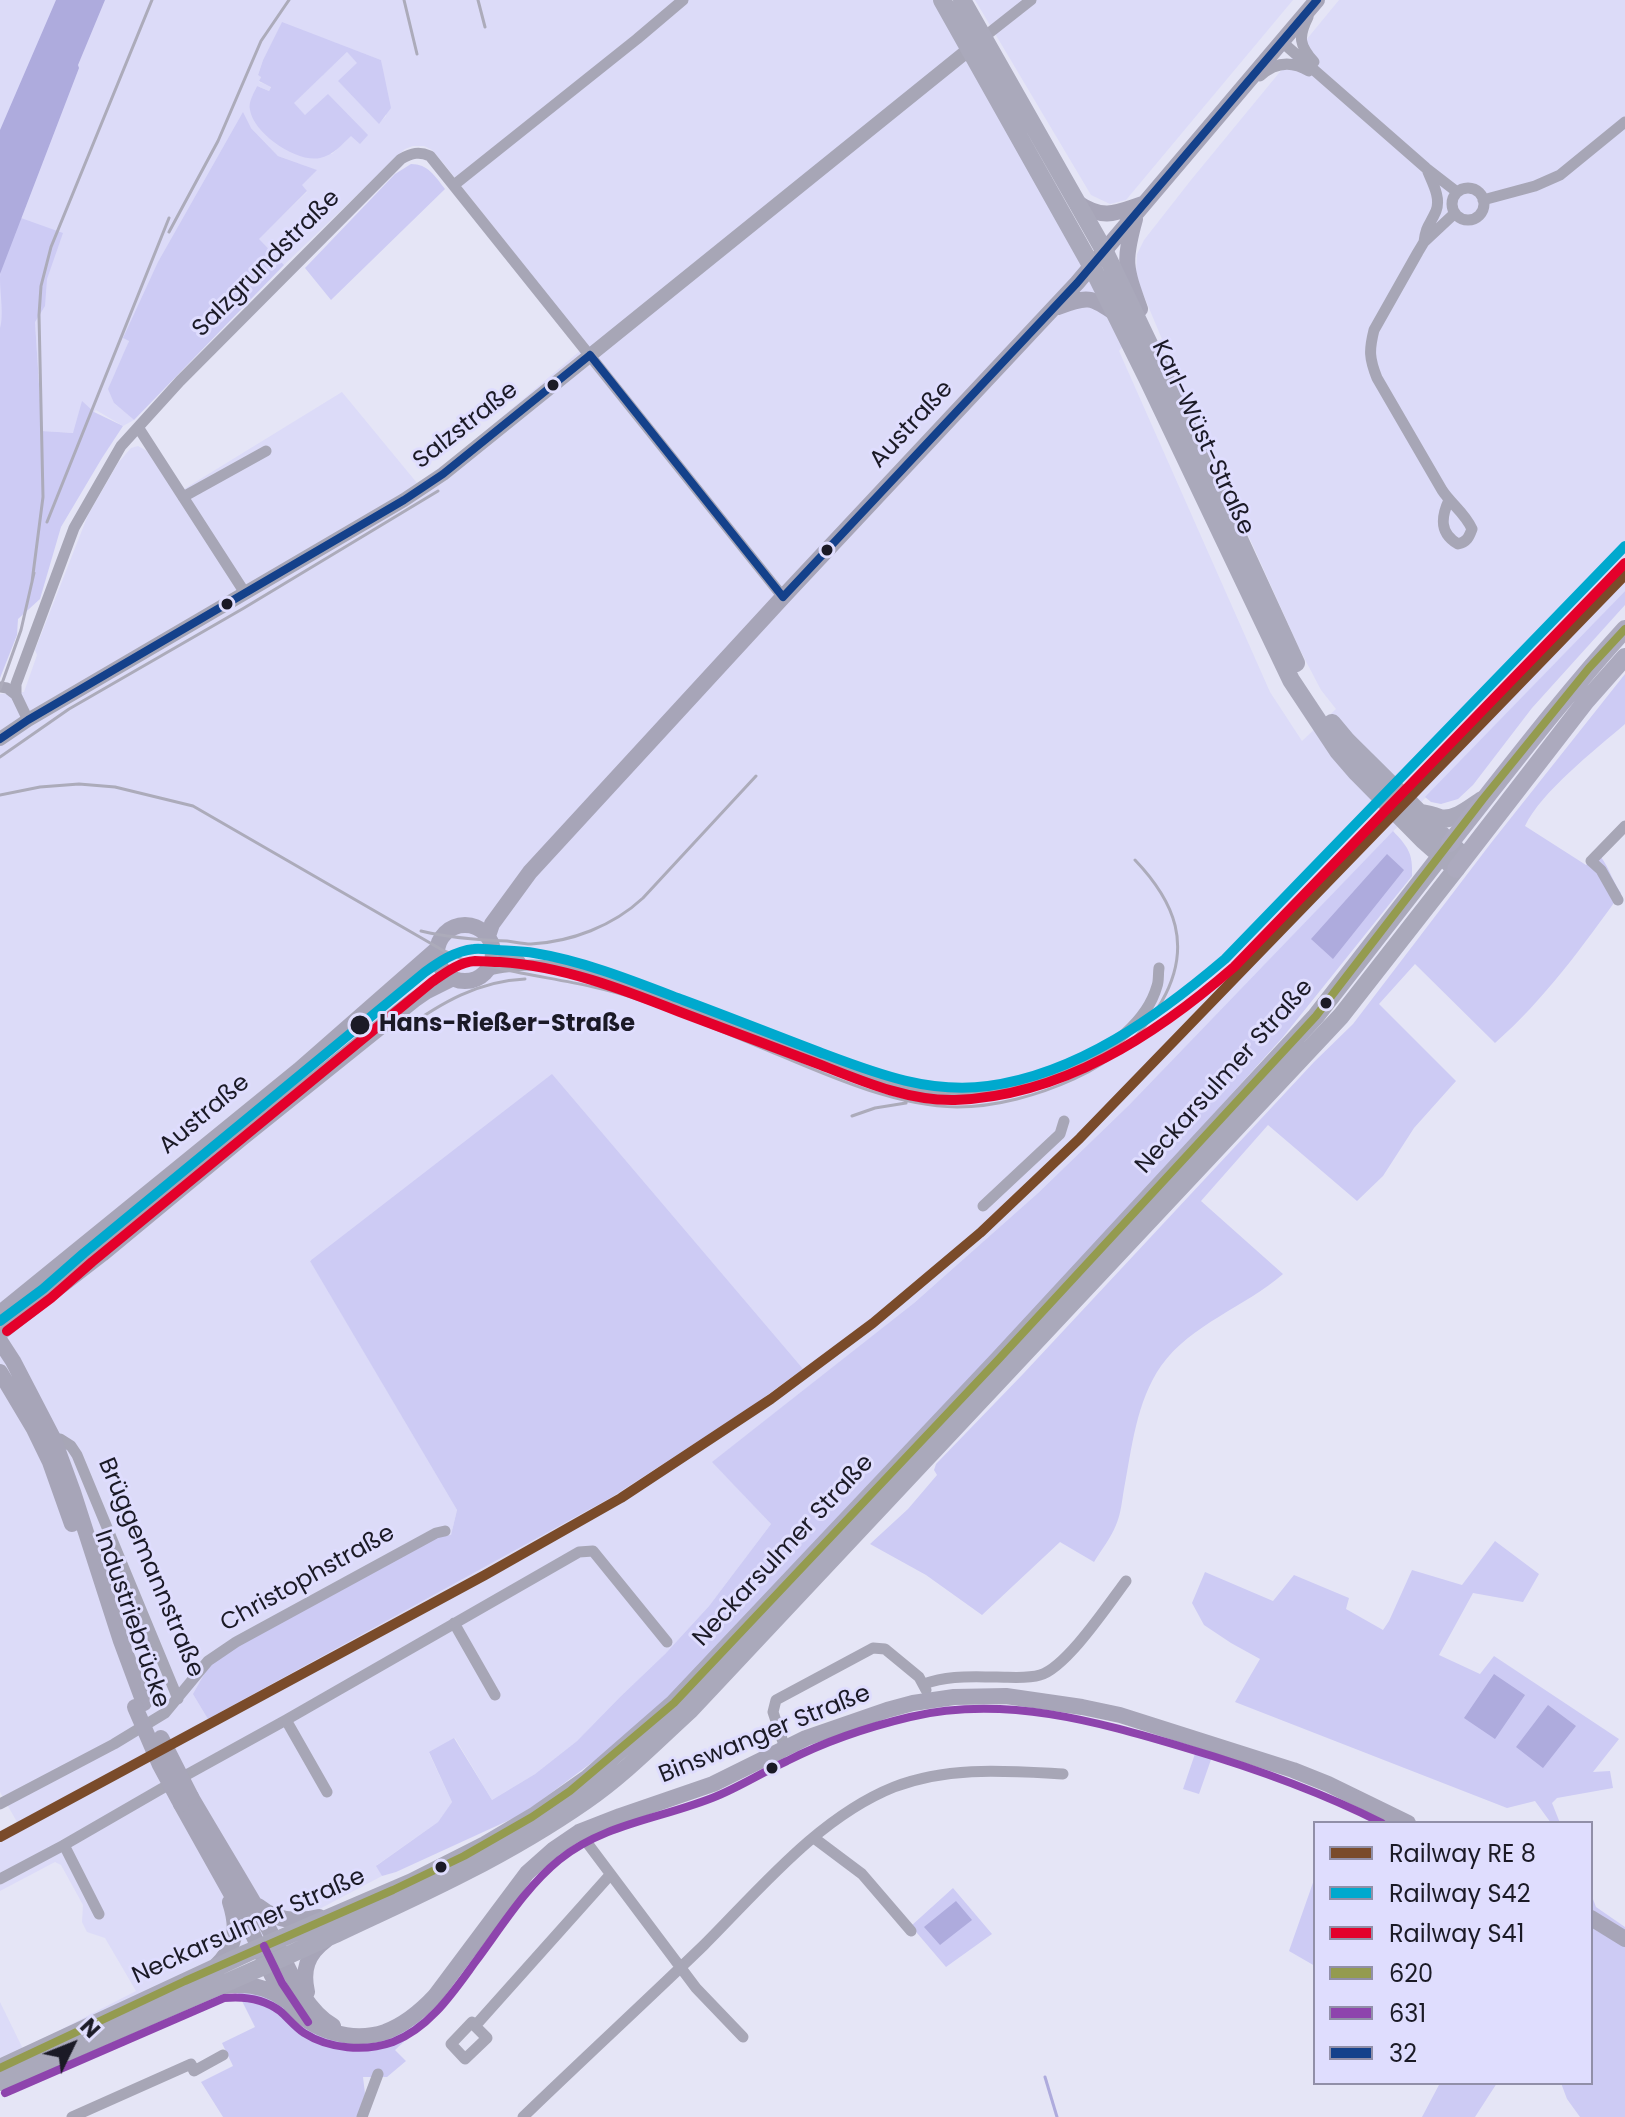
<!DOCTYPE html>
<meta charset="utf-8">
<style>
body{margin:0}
#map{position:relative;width:1625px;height:2117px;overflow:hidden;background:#e5e5f6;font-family:Poppins,sans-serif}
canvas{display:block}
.legend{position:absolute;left:1313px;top:1821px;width:280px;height:264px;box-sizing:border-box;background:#dfddfe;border:2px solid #918fa8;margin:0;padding:10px 14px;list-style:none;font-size:24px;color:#1b1a26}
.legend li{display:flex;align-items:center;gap:16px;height:40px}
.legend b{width:40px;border:2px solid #918fa8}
.north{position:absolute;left:32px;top:2005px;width:80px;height:80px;-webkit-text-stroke:6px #dfddfe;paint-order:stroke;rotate:47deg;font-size:22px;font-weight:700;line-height:32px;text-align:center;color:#1b1a26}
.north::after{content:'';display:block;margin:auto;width:28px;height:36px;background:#1b1a26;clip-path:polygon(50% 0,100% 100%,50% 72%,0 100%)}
</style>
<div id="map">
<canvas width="1625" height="2117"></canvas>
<ul class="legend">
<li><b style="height:10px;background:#7a4b2a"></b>Railway RE 8</li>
<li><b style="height:10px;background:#00a9ce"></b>Railway S42</li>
<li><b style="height:10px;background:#e4002b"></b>Railway S41</li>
<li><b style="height:10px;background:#949b4f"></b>620</li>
<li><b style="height:10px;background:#8e44ad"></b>631</li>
<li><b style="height:10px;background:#14418b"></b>32</li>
</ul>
<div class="north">N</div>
</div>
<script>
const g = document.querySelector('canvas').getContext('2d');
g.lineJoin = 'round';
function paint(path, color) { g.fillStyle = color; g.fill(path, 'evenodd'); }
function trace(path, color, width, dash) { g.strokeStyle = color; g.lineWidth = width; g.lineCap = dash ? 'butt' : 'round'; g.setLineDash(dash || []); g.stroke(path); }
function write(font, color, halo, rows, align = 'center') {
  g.font = font + ' Poppins,sans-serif'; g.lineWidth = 6; g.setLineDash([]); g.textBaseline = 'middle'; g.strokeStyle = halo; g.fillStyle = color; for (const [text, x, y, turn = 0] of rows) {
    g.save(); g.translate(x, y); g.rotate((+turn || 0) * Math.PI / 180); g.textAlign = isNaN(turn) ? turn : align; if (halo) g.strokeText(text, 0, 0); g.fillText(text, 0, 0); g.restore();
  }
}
paint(new Path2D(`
 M0,0H950L1134,331L1119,351L1270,692L1302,741L1336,709L1321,690L1299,648L1190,406L1141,289L1136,273L1137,254L1144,240L1191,180L1339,0H1625V591L1129,1105L1038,1193L914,1303L713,1462L771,1524L709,1606L665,1654L620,1697L577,1741L535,1774L492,1800L455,1738L429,1753L452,1802L438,1822L377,1865L382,1876L310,1914L0,2064V2002L23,2049L136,1991L105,1938L87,1932L82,1922L83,1905L61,1865L55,1862L0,1891V1831L17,1822L0,1792V694L24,692L37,655L35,650L88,515L118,463L131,448L138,446L147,451L176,494L342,392L417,483L452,459L587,345L444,164L432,150L424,146H413L405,149L284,265L258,239L307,192L301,185L316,170L278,156L251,128L124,339L129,340L114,403L134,420L123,426L96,410L73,433L42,431L35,323L0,411ZM282,23L381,60L386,116L379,123L339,82L358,63L347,52L293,103L305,115L367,136L351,135L332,154L251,100L257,86L269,91L271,86L259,82L261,76L258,75L263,60ZM310,1260L802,1370L751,1407L612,1497L208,1719L451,1535L457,1510Z
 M975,0H1293L1126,200L1110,204L1091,195Z`), '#dcdbf8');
paint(new Path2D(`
 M282,22L381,60L391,108L379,124L338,81L357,63L347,52L294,103L305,115L328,94L368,135L360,144L351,136C341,145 334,155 320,158C297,163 254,134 250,110C248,102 254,93 257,86L269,91L271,87L259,81L261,77L258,75L263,60Z
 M243,112L251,128L278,156L317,170L302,185L307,191L259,239L284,265L134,420L114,403L108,389L129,341L123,338L158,262Z
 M411,164C428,164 435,176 445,189L331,300L305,268L395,174Z
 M21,218L63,233L47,279L45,306L35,322L42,431L73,433L82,401L94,412L123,426L102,458L61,527L40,599L18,619L17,635L0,678V328C4,316 0,293 0,278C1,260 14,235 21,218Z
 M1625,591V605L1532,708L1473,785L1458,799L1441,804L1431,802L1425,797Z
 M1625,674V724C1596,749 1541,792 1525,826L1586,865L1597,853C1607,861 1612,881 1621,893C1583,946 1544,1000 1495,1043L1415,964L1379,1004L1456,1081L1414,1128L1383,1176L1357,1201L1268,1125L1201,1201L1283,1274C1245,1307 1191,1324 1161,1366C1136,1402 1132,1448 1124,1489C1122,1500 1121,1514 1116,1525C1111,1538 1101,1550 1094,1562L1060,1542L982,1615L926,1575L870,1544L908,1509L937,1475L934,1470L936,1464L1023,1374L1314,1062L1353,1024L1491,843Z
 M1393,831C1408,847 1413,853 1412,876L1283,1037L1120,1218L657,1709L622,1740L535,1805L516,1817L396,1872L382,1876L376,1866L438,1822L452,1802L429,1752L454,1738L492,1800L535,1774L577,1741L620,1697L665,1654L709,1606L771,1524L712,1462L914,1303L1038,1193L1129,1105Z
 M552,1074L803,1369L751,1407L612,1497L208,1719L193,1694L210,1664L237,1646L437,1537L451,1535L457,1510L310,1261Z
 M1495,1541L1539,1574L1523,1602L1473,1593L1439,1655L1480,1674L1494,1656L1619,1739L1593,1772L1610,1771L1613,1788L1557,1798L1552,1803L1560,1823H1551L1535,1801L1507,1808L1235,1702L1260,1659L1231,1643L1204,1625L1192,1603L1205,1572L1273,1601L1294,1575L1349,1598L1346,1609L1383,1630L1389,1621L1412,1570L1462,1585Z
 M1198,1745L1214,1751L1199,1794L1183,1789Z
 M1315,1877V1966L1289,1951Z
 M953,1888L992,1934L946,1967L911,1926Z
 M1591,1894L1596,1907L1625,1927V2117H1580L1567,2099L1561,2083H1591Z
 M252,1985L333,2040L420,2016L425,2022L395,2050L406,2061L387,2077H363L365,2094L357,2117H223L201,2082L233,2066L222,2043L255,2027L237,1991Z
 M1440,2083H1497L1475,2117H1422Z`), '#cdcbf4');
paint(new Path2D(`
 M56,0H105L78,65L79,68L0,274V130Z
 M1387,854L1404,870L1333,959L1311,939Z
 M1494,1674L1525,1695L1495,1739L1464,1718Z
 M1548,1705L1576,1726L1543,1768L1516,1747Z
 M956,1901L972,1920L940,1945L924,1927Z`), '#aeabdd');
trace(new Path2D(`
 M1045,2077L1057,2117`), '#aeabdd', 3);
trace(new Path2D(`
 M1308,17C1298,37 1299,45 1314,62
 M984,37L1031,0
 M1282,42L1426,168L1457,192
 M1260,76C1275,62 1291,60 1309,71
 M454,185L637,39L683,0
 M1452 204a16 16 0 1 1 32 0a16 16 0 1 1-32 0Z
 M1483,200L1535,186L1560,175L1625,122
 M1424,242C1426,225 1430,225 1436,211C1441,198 1433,184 1428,172
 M138,427L245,593
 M183,497L266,451
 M1449,500C1441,517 1439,533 1458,544C1467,542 1469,537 1472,529C1465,513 1451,504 1442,490L1377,378C1369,358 1369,350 1374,330L1418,252L1424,242L1455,213
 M0,687L7,688L16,695
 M28,720L16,695V684L74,528L121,446L180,381L401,159C412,153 419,151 430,156L783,597
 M1618,900L1601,870L1591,861L1625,826
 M493,948L500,954L520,961
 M487,971C497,967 506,967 516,966C546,962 570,970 599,979C664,997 729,1023 792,1047C844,1068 898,1094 954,1093C998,1093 1037,1081 1077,1064C1109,1050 1147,1022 1157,986C1159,981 1158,974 1159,968
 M983,1206L1060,1134L1064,1121
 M54,1440L60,1439L71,1446L77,1455L178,1699
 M454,1623L495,1695
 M924,1684C948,1675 972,1677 997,1677C1011,1677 1027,1679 1040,1675C1066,1668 1108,1605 1126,1581
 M286,1720L327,1792
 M785,1748L773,1712L776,1700L873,1648L885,1649L919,1677L926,1690
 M0,1804L114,1744L165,1713L208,1661L236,1642L436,1533L445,1531
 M579,1832L696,1988L743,2037
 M814,1838L862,1874L911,1931
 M64,1845L99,1914
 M0,1879L64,1845L161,1789L286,1720L579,1552L593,1551L667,1642
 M475,2026L487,2038L465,2059L451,2044L472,2022L475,2026L610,1875
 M72,2117L191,2064L194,2071L223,2055
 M362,2117L378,2074
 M523,2117C583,2059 644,2003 704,1945C760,1889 819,1817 894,1787C949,1766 1006,1771 1063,1774`), '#a7a6b6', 11);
trace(new Path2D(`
 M0,739L28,720L404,500L443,474L977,43`), '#a7a6b6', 14);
trace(new Path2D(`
 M1078,203C1104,221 1118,212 1145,203
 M1135,219C1123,262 1125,267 1140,309
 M1058,307C1087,296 1091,296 1116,314
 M437 953a28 28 0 1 1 56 0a28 28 0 1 1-56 0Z
 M488,936L492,924L530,872L783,597L1077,283L1317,0
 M0,1313L299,1070L437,949
 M0,1333L102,1254L242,1138L414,1000L427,991L453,978
 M0,1341L13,1361L54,1440L73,1492L121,1641L144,1703
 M0,1372L34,1429L50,1462L72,1524
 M191,1797C216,1840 242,1882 266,1924C285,1957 299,2006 333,2026
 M181,1804C203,1843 225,1882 247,1922C260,1948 272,1982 290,2004C311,2031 352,2043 385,2032C404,2025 421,2011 435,1996L527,1873L554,1849L579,1832L620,1816L713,1784L806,1738L887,1710L913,1703L954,1697L1006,1696L1082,1707L1120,1715L1293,1770L1328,1784L1408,1823
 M258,1906C276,1921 297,1923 319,1917
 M1591,1918L1625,1939
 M215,1967C236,1947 239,1930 230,1902
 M224,1986C246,1983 267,1986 285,2000
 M307,1992C302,1970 307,1954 326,1940`), '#a7a5b8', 16);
trace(new Path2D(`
 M962,0L1105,252L1160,367L1296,663
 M1332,723L1347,741L1460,853
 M1421,813C1427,814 1434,816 1440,818C1455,821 1470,808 1482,800
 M0,2068L247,1953L412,1882L485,1845L534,1816L588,1778L674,1703L997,1361L1316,1016L1446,849
 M0,2082C111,2033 223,1985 333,1935C420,1895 506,1856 585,1801C623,1775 656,1741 690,1710L1341,1016L1456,869L1423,840L1357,773L1338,751L1291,680L1148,380L1092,267L942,0`), '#aaa9bb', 18);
trace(new Path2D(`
 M1450,843C1507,771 1563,697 1625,629
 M1456,869L1586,701L1625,657`), '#acaabe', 18);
trace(new Path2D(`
 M404,0L417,54
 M478,0L485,27
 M169,232L218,141L261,41L289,0
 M47,522L169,218
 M32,582L43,497L39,315L41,286L51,247L152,0
 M0,689L21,630L34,573
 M0,757L69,709L244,608L438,491
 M0,795L40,787L79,784L115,787L193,806L444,951C452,954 459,958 466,961C478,965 490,966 502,969C547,979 593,984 637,999C681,1014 724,1032 767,1050C824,1074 893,1106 957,1107C996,1107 1039,1095 1074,1079C1111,1062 1142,1037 1162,1001C1193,946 1175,902 1135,860
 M421,931C450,938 477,940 507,941C515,942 523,944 531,944C571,942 613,926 643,898L756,776
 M403,1030C441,1003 478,981 525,979
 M852,1116L875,1108L906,1103`), '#acabba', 3);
trace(new Path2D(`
 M135,1707L160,1765L181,1804
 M161,1738L191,1797`), '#a7a5b8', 16);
trace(new Path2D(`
 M0,2068L185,1981L393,1890L464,1856L532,1817L570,1791L674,1703L997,1361L1316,1016L1483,799L1589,668L1625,629`), '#949b4f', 8);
trace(new Path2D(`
 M264,1946L282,1983L308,2022
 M5,2093L224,1998C244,1996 264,1999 280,2011C288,2018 295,2027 304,2033C329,2049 365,2052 393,2042C430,2028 454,1991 476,1961C502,1926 526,1887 559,1860C604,1823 665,1818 717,1796C741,1786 763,1772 787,1761C826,1741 868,1727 910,1717C1004,1695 1096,1721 1186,1748C1254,1768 1319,1791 1382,1823`), '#8e44ad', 8);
trace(new Path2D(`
 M590,355L783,597
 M783,597L1077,283L1317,0
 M0,739L28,720L404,500L443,474L590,355`), '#14418b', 8);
trace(new Path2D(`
 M0,1837L485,1575L621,1498L771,1399L873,1323L980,1233L1080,1138L1625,575`), '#7a4b2a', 10);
trace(new Path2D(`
 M0,1321L43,1289L84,1253L425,972C439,962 455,951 474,949C481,948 490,950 498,950C510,951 522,951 534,953C584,961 636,982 683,1000C729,1017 774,1035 819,1052C875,1073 928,1094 988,1086C1078,1074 1158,1016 1225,959L1625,546`), '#00a9ce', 10);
trace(new Path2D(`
 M7,1331L51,1298L92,1262L432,982C445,973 459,962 475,961C483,961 492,962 500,962C562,966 622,989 680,1012C727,1030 774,1047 821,1065C864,1082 909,1101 955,1100C1062,1096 1155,1036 1234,967L1625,563`), '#e4002b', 10);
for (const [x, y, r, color] of [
 [553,385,7,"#1b1a26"],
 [827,550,7,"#1b1a26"],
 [227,604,7,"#1b1a26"],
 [1326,1003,7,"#1b1a26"],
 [360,1025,11,"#1b1a26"],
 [772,1768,7,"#1b1a26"],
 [441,1867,7,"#1b1a26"]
]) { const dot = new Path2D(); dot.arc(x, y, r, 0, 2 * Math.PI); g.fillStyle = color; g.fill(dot); trace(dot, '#dfddfe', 3); }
write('24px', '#1b1a26', '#dfddfe', [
 ["Salzgrundstraße",267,264,-45],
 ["Austraße",912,425,-47],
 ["Salzstraße",466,426,-38],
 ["Karl-Wüst-Straße",1202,438,65],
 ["Neckarsulmer Straße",1225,1077,-48],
 ["Austraße",205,1115,-40],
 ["Neckarsulmer Straße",784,1551,-47],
 ["Brüggemannstraße",150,1568,67],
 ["Christophstraße",308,1579,-29],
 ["Industriebrücke",131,1619,71],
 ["Binswanger Straße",765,1735,-22],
 ["Neckarsulmer Straße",249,1927,-24]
]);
write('bold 24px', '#1b1a26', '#dfddfe', [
 ["Hans-Rießer-Straße",379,1025]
], 'left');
</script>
